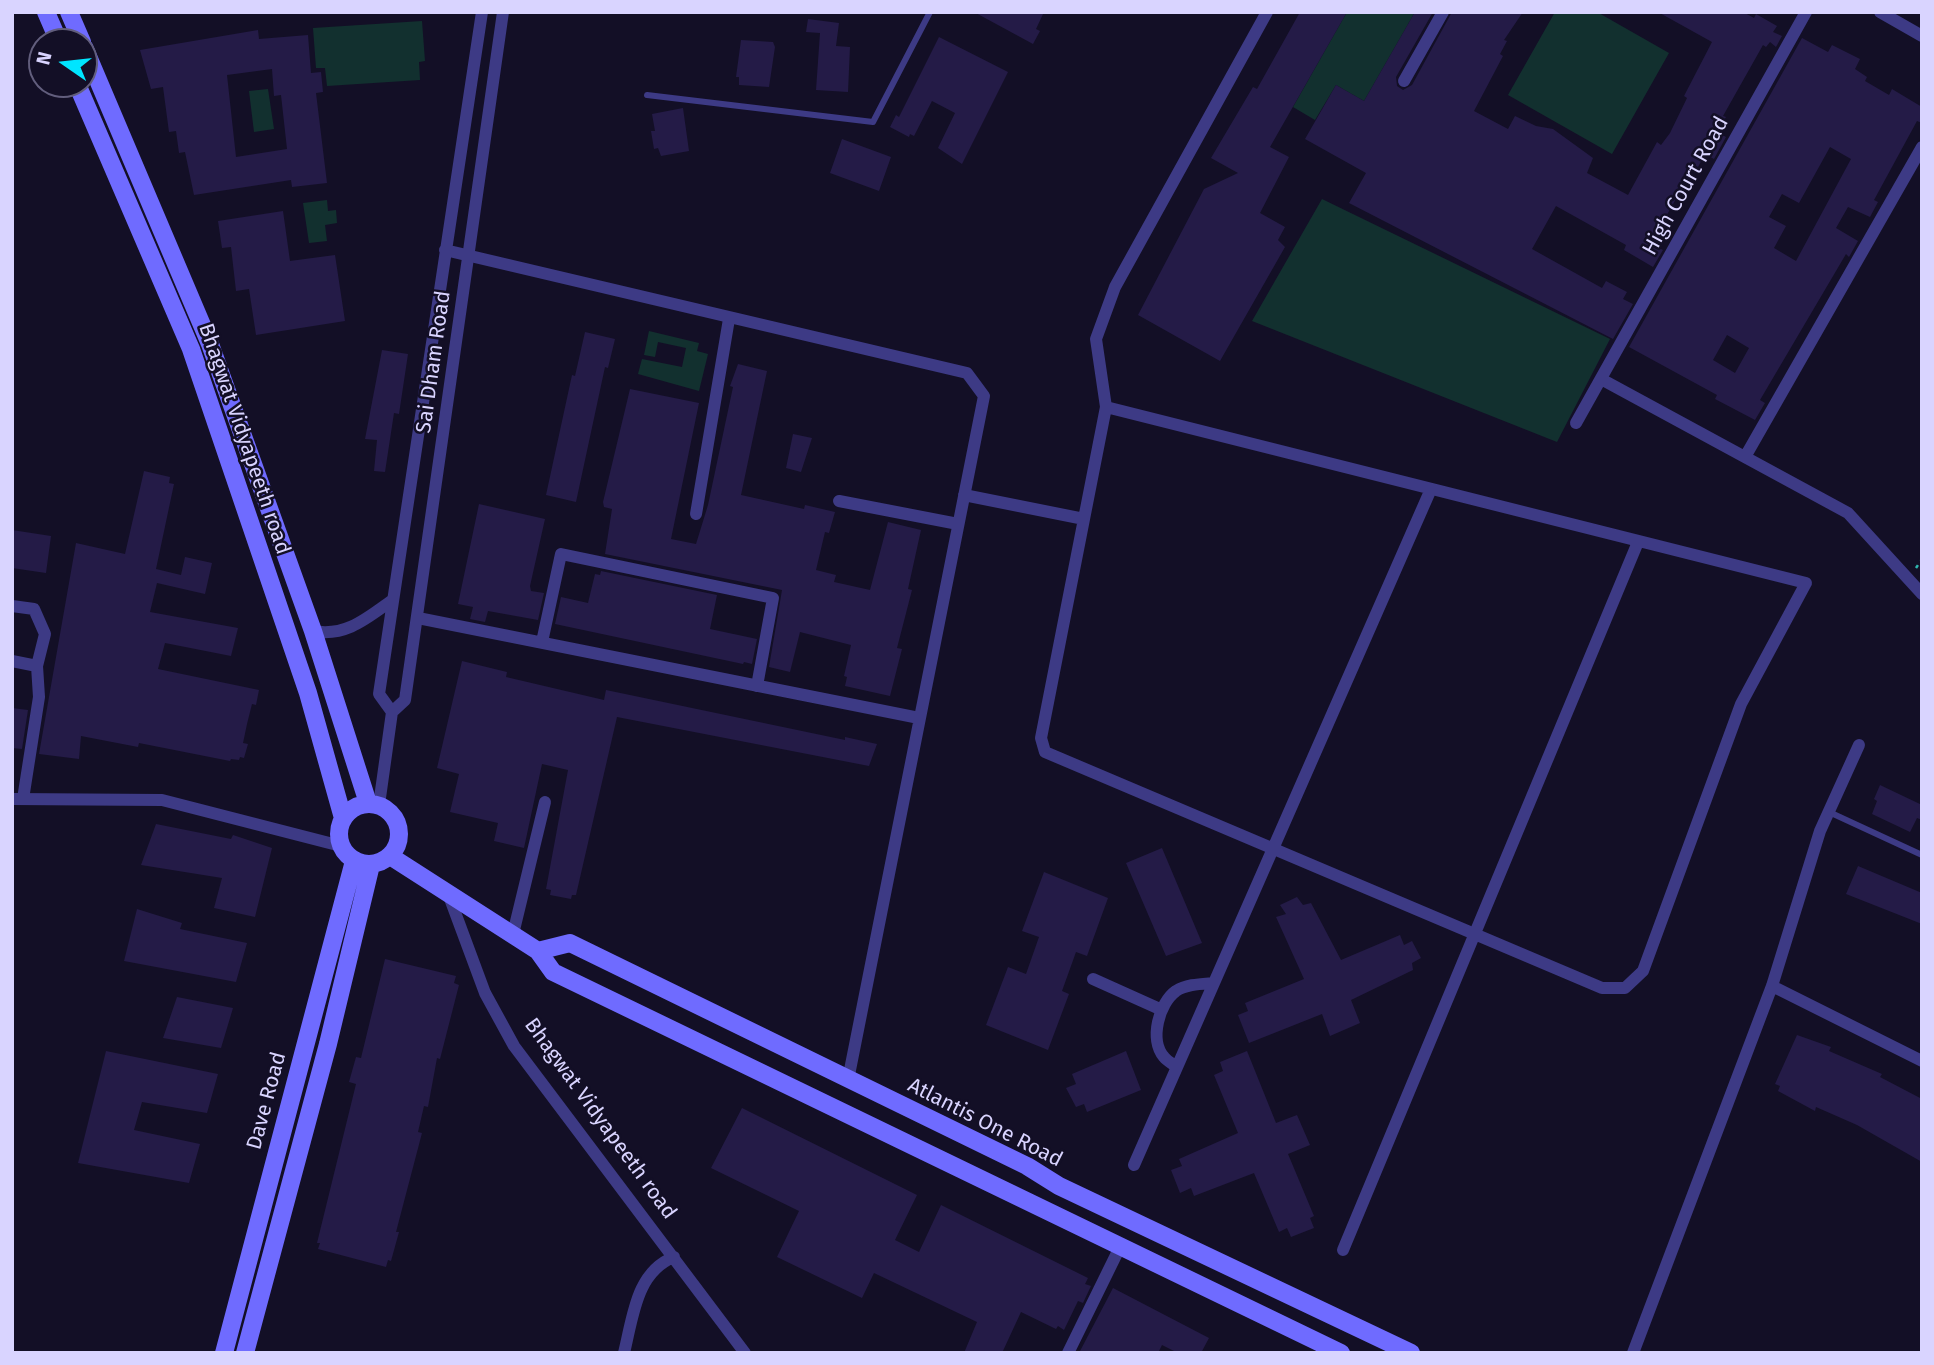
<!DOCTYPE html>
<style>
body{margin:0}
#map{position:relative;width:1934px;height:1365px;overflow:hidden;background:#130f26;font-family:"Fira Sans",sans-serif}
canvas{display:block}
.frame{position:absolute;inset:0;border:14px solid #d9d4ff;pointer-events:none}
.north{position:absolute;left:28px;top:28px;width:70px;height:70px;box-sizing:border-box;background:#130f26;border:2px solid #625e7d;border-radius:50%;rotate:284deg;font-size:19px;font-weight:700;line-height:28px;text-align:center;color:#d9d4ff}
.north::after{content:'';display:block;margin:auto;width:24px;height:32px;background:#00e5ff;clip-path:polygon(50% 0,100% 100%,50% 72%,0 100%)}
</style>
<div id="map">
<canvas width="1934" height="1365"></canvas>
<div class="frame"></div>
<div class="north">N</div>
</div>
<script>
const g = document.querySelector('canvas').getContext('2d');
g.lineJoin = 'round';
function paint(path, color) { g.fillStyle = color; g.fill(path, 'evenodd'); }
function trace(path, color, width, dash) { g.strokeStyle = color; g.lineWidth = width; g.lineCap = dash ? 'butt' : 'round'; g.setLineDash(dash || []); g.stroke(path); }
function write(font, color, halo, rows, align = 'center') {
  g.font = font + ' "Fira Sans",sans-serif'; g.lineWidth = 5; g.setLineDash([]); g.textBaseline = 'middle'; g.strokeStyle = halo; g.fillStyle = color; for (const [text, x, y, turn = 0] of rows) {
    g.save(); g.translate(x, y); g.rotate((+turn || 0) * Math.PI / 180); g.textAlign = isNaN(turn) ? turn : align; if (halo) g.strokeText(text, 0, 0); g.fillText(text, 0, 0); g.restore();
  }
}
paint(new Path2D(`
 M1347,12H1415L1364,101L1336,85L1315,120L1293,107Z
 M1555,12H1597L1669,53L1612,154L1508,95Z
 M422,21L425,61L419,62L420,80L327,86L325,68H316L313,28Z
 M268,89L274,129L254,132L249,91Z
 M1322,199L1610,339L1557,442L1252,321Z
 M327,200L328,211L336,210L337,223L325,225L327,241L309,243L303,203Z
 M649,331L699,343L697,351L708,354L699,391L638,374L642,359L682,367L686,348L658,342L655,357L644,355Z`), '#12302f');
paint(new Path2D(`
 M974,12H1044L1036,29L1040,31L1033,44Z
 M1300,12H1347L1270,147L1289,157L1260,213L1285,227L1278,240L1285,247L1220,361L1138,315L1204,189L1238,173L1211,158L1253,87L1257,89Z
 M1415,12H1433L1396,77L1397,86L1403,90L1412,85L1452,12H1523L1504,40L1507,41L1500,54L1503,56L1474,111L1508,129L1515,116L1536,126L1553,129L1593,158L1587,173L1628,195L1657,142L1661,145L1670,133L1687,98L1684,96L1712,42L1658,12H1743L1754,18L1756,14L1777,26L1773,32L1782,36L1776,47L1770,42L1766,47L1763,45L1723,116L1726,117L1717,132L1726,137L1714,159L1705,154L1698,167L1695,165L1655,236L1660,239L1655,246L1663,250L1653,267L1624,250L1626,245L1556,206L1532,249L1602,288L1606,281L1627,292L1623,299L1633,304L1613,339L1349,203L1366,173L1305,139L1336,85L1364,101Z
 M808,19L839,23L836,46L850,47L848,92L816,90L820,33L806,32Z
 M258,30L259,39L308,35L311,73L321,72L323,92L316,93L327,183L292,187L291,180L194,195L185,152L179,153L176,131L169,132L163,87L151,89L140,50ZM272,69L274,96L281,95L287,149L236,157L227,75Z
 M939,37L1008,72L962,164L938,148L955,113L932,101L914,136L910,134L909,137L890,127L896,115L899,117Z
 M1802,38L1828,52L1832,45L1860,59L1855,69L1867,77L1865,81L1889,95L1892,89L1922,107V123L1917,121L1874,200L1878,202L1870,217L1848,207L1836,228L1858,241L1849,257L1846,254L1760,400L1765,403L1755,420L1715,399L1717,395L1629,347ZM1830,147L1851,159L1796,261L1774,248L1786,226L1769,217L1782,194L1799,203ZM1727,335L1749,348L1735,373L1713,360Z
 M741,40L773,42L775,47L769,87L739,85V77H736Z
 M683,108L689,151L661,156L658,148L654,149L651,131H655L652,114Z
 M842,139L891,157L879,191L830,173Z
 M283,211L290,261L335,255L345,321L256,335L249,289L236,291L231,247L222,248L218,221Z
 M585,332L615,339L608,368L605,367L576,502L546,495L572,375L575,376Z
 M382,350L408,354L399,414L394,413L385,472L374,471L377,440L365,439Z
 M738,364L767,371L741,495L804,509L805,505L835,512L829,533L825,532L816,570L836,575L834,582L870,590L888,522L921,530L908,589L912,590L897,648L902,649L890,696L845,686L847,677L844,676L851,645L800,632L790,672L769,667L782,590L605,554L612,509L604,507L603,502L630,389L699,403L671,539L696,544L708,505L733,387L730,386Z
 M793,434L812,438L801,472L786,468Z
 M144,471L170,477L169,483L174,484L156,569L181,575L185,557L212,563L205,594L157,583L150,612L238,628L231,656L165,643L158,669L259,690L256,705L252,704L247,724L243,743L248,744L244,758L240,757L239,760L231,759L230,761L139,743L138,747L81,736L79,759L39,754L76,543L125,554Z
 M479,504L545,519L530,586L531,591L544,593L538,620L488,611L485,622L470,619L473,607L458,604Z
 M12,530L51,536L46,573L12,568Z
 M601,571L717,595L710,629L757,639L752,664L744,662L743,664L555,624L561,597L588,603L595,574L600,575Z
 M462,661L507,672L506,677L604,700L606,690L845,740V737L877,744L869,766L617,717L576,895H572L571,899L550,895L551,890L546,889L568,770L542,764L524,848L494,841L498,823L450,812L459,774L437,768Z
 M12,708L28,710L22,749L12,748Z
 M1880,785L1922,805V820L1917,818L1910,832L1872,814L1877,801L1874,799Z
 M156,824L231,839L233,835L272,848L255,917L214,908L222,878L141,865Z
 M1162,848L1202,943L1166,956L1126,863Z
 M1858,866L1922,893V924L1846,894Z
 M1044,872L1108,898L1087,956L1076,952L1062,991L1069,994L1048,1050L986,1025L1008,967L1026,974L1039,937L1022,931Z
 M1297,897L1303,905L1311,903L1341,960L1400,935L1404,945L1412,941L1421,958L1412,963L1413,970L1351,1000L1360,1023L1330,1036L1322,1014L1249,1043L1238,1015L1248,1011L1245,1003L1304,979L1276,917L1286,914L1280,905Z
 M137,909L182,923L180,929L247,943L236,982L124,961Z
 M385,959L456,976L454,983L459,985L440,1059L437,1058L428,1107L424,1106L418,1132L422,1133L396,1232H399L391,1261L388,1260L386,1267L318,1249L320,1243H317L356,1084L349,1082L356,1057L361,1058Z
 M177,997L233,1008L221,1048L163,1038Z
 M1797,1035L1831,1047L1829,1051L1882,1074L1880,1077L1922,1099V1162L1857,1125L1816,1107L1815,1111L1778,1091L1780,1086L1775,1084Z
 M106,1051L218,1074L207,1113L142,1102L134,1130L200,1144L189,1183L78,1163Z
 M1126,1051L1141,1090L1087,1112L1084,1104L1076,1107L1066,1088L1076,1084L1072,1074Z
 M1247,1051L1276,1123L1297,1115L1310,1145L1288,1154L1314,1216L1310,1218L1314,1228L1291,1237L1287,1228L1279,1232L1254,1173L1194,1196L1191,1188L1180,1193L1171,1170L1182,1166L1179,1159L1238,1133L1214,1075L1223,1071L1220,1062Z
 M742,1108L917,1195L895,1240L919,1252L941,1205L1088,1278L1085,1284L1091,1286L1083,1303L1078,1301L1064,1330L1058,1326L1056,1329L1021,1312L1002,1353H964L977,1322L874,1273L862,1298L777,1257L799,1211L711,1168Z
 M1113,1288L1209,1338L1201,1353H1178L1162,1345L1158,1353H1079Z`), '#241b47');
trace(new Path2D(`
 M1916,568L1922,559`), '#2fb8b0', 2.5, [3.5, 5]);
trace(new Path2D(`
 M647,95L873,122L930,12
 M1829,812L1922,855`), '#3d3a85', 6);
trace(new Path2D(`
 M1880,12L1922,36
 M1404,81L1443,12
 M445,250L967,373L984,396L848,1080
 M1601,379L1848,513L1922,594
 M1106,407L1806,583L1741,704L1643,971L1625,988H1602L1045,752L1041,738L1106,407L1096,339L1115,287L1267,12
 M1576,423L1806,12
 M1745,457L1922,147
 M964,495L1084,519
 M839,501L958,524
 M696,514L729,319
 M12,606L34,609L45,634L37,666L39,697L23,799
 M418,618L919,718
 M313,631C345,637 366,619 391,601
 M542,642L561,554L773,598L757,686
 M12,661L37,666
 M392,712L379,694L482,12
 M12,799L162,800L341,846
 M379,805L392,712L405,700L503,12
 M449,896L485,993L514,1046L745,1353
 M513,934L545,802
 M1093,979L1162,1010
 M1772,986L1922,1061
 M1177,1067C1173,1064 1167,1061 1164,1057C1149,1040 1159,1003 1176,991C1187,984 1202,984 1214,983
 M1134,1165L1431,489
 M1343,1250L1638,542
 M624,1353C633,1317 636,1272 674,1257
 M1068,1353L1121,1245
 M1633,1353L1772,986L1820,831L1859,745`), '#3d3a85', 12);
trace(new Path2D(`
 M46,12L59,42
 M69,12L82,42
 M84,47L210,344L313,631L368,803
 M77,84L191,349L308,693L343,818
 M339 834a30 30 0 1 1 60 0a30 30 0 1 1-60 0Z
 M390,856L538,951L553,972L1341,1353
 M538,951L570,943L1027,1166L1059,1186L1411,1353
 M224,1353L354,861
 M245,1353L328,1044L371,865`), '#6f6bff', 18);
write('21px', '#d9d4ff', '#130f26', [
 ["High Court Road",1686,186,-61],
 ["Sai Dham Road",434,362,-82],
 ["Bhagwat Vidyapeeth road",244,439,71],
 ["Dave Road",267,1101,-75],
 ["Bhagwat Vidyapeeth road",600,1119,54],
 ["Atlantis One Road",985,1123,27]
]);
</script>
